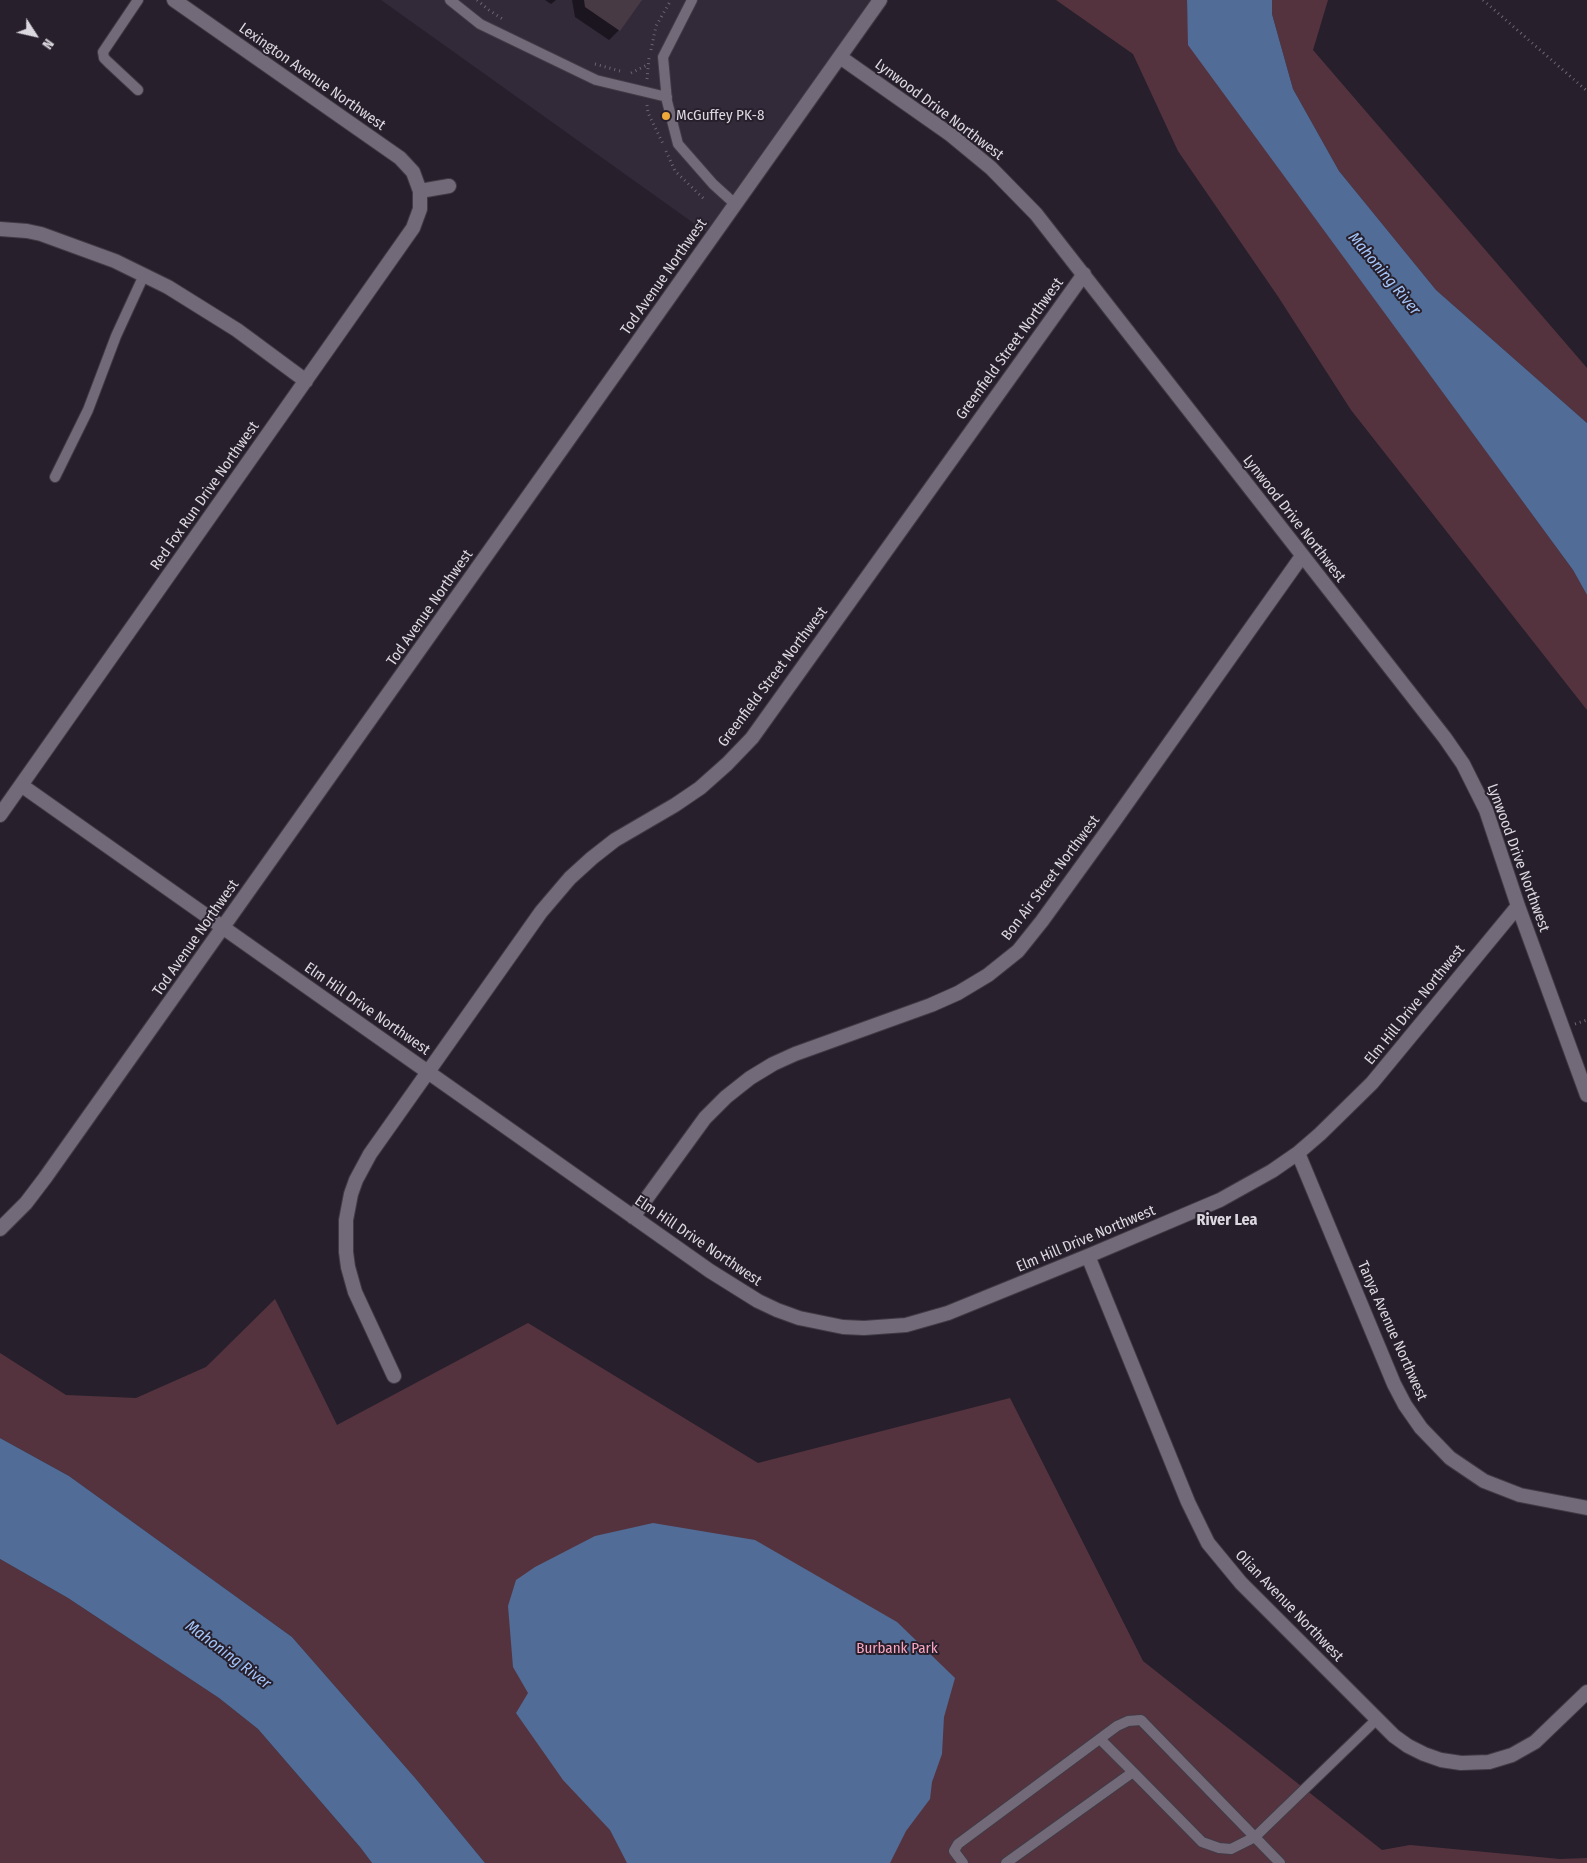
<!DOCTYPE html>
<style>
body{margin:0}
#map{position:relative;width:1587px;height:1863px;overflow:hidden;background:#27202c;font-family:"Fira Sans Condensed",sans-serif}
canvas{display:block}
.north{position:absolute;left:10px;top:10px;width:50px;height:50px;-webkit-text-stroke:4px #27202c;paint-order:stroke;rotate:125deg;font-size:14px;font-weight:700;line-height:20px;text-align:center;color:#dcd8e0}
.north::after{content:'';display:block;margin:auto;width:18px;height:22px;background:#dcd8e0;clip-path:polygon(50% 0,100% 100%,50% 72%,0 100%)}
</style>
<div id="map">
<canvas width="1587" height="1863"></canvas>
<div class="north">N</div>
</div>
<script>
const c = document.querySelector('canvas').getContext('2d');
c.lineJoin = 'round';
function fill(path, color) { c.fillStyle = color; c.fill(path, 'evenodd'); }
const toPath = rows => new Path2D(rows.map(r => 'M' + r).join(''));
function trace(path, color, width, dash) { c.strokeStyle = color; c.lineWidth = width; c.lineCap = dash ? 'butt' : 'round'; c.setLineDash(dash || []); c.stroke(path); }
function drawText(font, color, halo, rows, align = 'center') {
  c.font = font + ' "Fira Sans Condensed",sans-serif'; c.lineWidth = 4; c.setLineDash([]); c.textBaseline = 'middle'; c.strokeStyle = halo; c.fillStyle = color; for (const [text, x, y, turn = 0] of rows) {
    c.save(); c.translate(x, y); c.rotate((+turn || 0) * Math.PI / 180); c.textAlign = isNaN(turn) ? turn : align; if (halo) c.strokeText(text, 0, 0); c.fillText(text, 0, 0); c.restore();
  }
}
fill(toPath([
 [381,0,872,0,706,232]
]), '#322939');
fill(toPath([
 [1056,0,1187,0,1189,45,1573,570,1587,595,1587,710,1351,410,1279,298,1178,151,1133,54],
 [1272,0,1328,0,1313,50,1587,368,1587,423,1436,290,1339,171,1293,89,1272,14],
 [275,1299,337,1425,528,1323,758,1463,1010,1398,1143,1661,1382,1850,1410,1845,1560,1859,1587,1858,1587,1863,485,1863,416,1779,292,1637,69,1476,0,1438,0,1353,66,1395,136,1398,206,1367],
 [0,1559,68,1598,219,1698,258,1729,360,1847,372,1863,0,1863]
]), '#55333e');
fill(toPath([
 [1187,0,1272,0,1272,14,1293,89,1339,171,1436,290,1587,423,1587,595,1573,570,1188,45],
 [0,1438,69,1476,292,1637,416,1779,485,1863,372,1863,360,1847,258,1729,219,1698,68,1598,0,1559],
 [653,1523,755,1540,897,1622,955,1678,944,1717,942,1754,932,1782,930,1799,906,1831,890,1863,627,1863,610,1830,563,1780,516,1713,528,1693,513,1667,508,1606,516,1580,535,1567,595,1536]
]), '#516c96');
fill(toPath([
 [545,0,556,0,551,4],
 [572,0,640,0,619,30,609,40,575,17]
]), '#0007');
fill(toPath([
 [584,0,642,0,620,31,585,7]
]), '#473a44');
const service = toPath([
 [450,0,480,24,596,80,667,97],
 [692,0,663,57,667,101,678,144,713,184,735,204],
 [138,90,108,62,104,58,103,52,138,0],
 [55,477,88,410,116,336,144,275],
 [1100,1739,1133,1772],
 [963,1863,954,1851,958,1844,1117,1726,1128,1721,1141,1720,1280,1863],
 [1006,1863,1133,1772,1202,1842,1219,1848,1231,1849,1255,1837,1377,1719]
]);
const minor = toPath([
 [840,57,951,135,991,168,1036,214,1445,738,1463,764,1486,810,1518,906,1587,1095],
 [420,191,449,186],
 [0,229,27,231,41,234,115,261,168,287,237,330,306,381],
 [21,785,710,1271,758,1301,777,1310,799,1318,843,1327,864,1328,906,1325,948,1313,1088,1256,1220,1200,1272,1171,1298,1153,1320,1134,1372,1083,1518,906],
 [0,815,413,228,420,209,420,191,413,172,400,158,174,0],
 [1298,1153,1394,1384,1405,1405,1421,1428,1450,1458,1484,1481,1520,1495,1587,1508],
 [633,1217,705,1118,726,1097,750,1078,773,1064,795,1054,931,1005,958,993,988,975,1018,951,1042,921,1110,827,1302,556],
 [0,1229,26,1203,45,1178,880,0],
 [1088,1256,1188,1502,1208,1543,1241,1583,1394,1736,1408,1746,1424,1754,1441,1760,1461,1763,1489,1762,1512,1755,1535,1742,1587,1692],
 [394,1376,355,1292,348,1267,346,1252,346,1220,351,1194,356,1180,370,1154,541,912,570,878,592,858,615,840,675,805,700,788,727,764,752,738,1084,274]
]);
trace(service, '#413b45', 12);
trace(minor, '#413b45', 16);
trace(toPath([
 [477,0,489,10,504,20],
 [1483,0,1587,91],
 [651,50,656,26,671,0],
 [595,64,620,71],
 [631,73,647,65],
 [647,79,649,58],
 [647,105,648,113,664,146],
 [666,151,675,171,704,199],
 [1575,1024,1587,1020]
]), '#6c6670', 3, [1, 4]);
trace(service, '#726a79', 10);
trace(minor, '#726a79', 14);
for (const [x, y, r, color] of [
 [666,116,5,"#eda83b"]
]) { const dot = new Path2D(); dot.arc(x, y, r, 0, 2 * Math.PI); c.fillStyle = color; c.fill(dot); trace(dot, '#27202c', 2); }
drawText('15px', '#dcd8e0', '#27202c', [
 ["Lexington Avenue Northwest",312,77,35],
 ["Lynwood Drive Northwest",939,110,37],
 ["Tod Avenue Northwest",664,277,-55],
 ["Greenfield Street Northwest",1010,349,-54],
 ["Red Fox Run Drive Northwest",205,496,-55],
 ["Lynwood Drive Northwest",1294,519,52],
 ["Tod Avenue Northwest",430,608,-55],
 ["Greenfield Street Northwest",773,677,-53],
 ["Lynwood Drive Northwest",1518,858,70],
 ["Bon Air Street Northwest",1051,878,-53],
 ["Tod Avenue Northwest",196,938,-55],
 ["Elm Hill Drive Northwest",1415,1005,-51],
 ["Elm Hill Drive Northwest",367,1009,35],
 ["Elm Hill Drive Northwest",1086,1239,-23],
 ["Elm Hill Drive Northwest",698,1241,34],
 ["Tanya Avenue Northwest",1392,1331,66],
 ["Olian Avenue Northwest",1289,1606,46]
]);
drawText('15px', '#dcd8e0', '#27202c', [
 ["McGuffey PK-8",676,116]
], 'left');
drawText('15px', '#faa5bf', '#27202c', [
 ["Burbank Park",897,1649]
]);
drawText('italic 16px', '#a4c5fa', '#27202c', [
 ["Mahoning River",1384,274,50],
 ["Mahoning River",228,1655,37]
]);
drawText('bold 16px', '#dcd8e0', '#27202c', [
 ["River Lea",1227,1221]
]);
</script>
